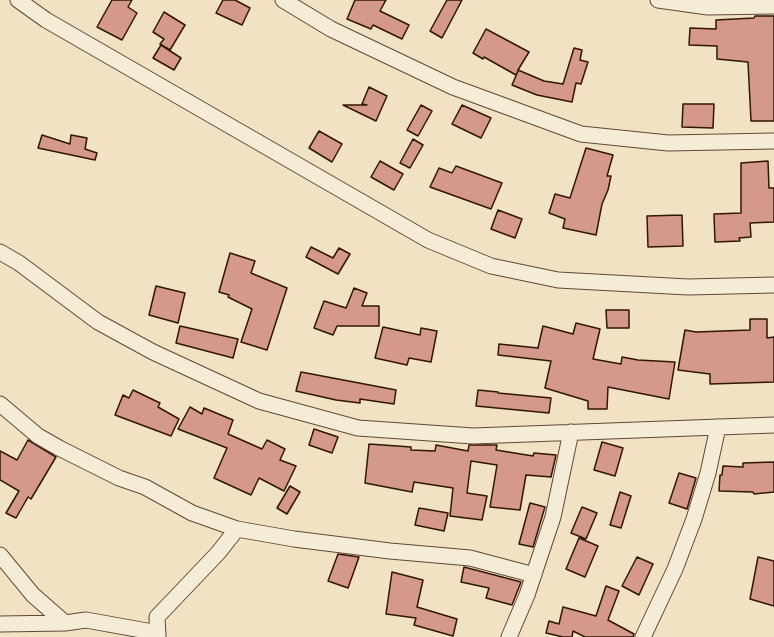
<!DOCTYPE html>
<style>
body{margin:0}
canvas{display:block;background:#f0e2c3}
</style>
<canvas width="774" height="637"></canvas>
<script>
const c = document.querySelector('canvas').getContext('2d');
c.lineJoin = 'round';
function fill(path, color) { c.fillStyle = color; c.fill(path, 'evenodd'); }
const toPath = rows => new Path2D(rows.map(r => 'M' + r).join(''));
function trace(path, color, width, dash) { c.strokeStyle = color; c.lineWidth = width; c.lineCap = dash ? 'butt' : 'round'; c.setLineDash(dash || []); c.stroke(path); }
const building = toPath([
 [112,0,132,0,128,7,137,13,122,40,97,27,112,0],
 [223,0,235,0,250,8,242,25,216,13,223,0],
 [355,0,386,0,380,11,409,25,402,39,373,25,371,29,347,19,355,0],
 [447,0,462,0,442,38,430,31,447,0],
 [164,12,185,25,170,50,160,44,164,39,153,32,164,12],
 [755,16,774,16,774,121,751,121,748,62,717,59,717,46,689,45,690,28,716,29,716,20,754,18,755,16],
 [486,29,529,52,518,70,544,81,563,84,574,48,582,50,580,60,588,62,581,84,576,83,572,102,537,95,512,85,518,71,516,75,484,57,483,59,473,53,486,29],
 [161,45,181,58,174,70,153,58,161,45],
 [369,87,387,96,376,121,343,105,367,105,362,104,369,87],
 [683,104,714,104,713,128,682,127,683,104],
 [421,105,432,111,418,136,407,130,421,105],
 [462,105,491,118,481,138,452,124,462,105],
 [319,131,342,144,332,162,309,148,319,131],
 [42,135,70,144,71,135,87,138,85,149,97,153,95,160,38,148,42,135],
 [413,139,423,145,410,168,400,163,413,139],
 [586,148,613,155,607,176,611,176,608,190,602,204,596,235,563,228,565,219,549,213,555,194,570,198,586,148],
 [380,161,403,174,394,190,371,177,380,161],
 [768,161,769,188,774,188,774,222,750,223,751,237,739,238,740,241,715,242,714,214,741,213,741,163,768,161],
 [456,166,502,183,491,209,430,187,439,168,452,173,456,166],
 [498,210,522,219,515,238,491,229,498,210],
 [682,215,683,246,648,247,647,216,682,215],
 [311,247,333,258,339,248,350,254,338,274,306,257,311,247],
 [230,253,255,261,251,273,287,288,267,350,241,342,252,309,228,297,229,295,219,292,230,253],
 [156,286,185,293,178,323,149,315,156,286],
 [354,288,367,293,362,306,379,306,379,326,337,326,333,335,314,328,324,301,346,308,354,288],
 [606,310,629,310,629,328,607,328,606,310],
 [750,319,767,319,767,338,774,337,774,382,710,384,710,374,678,370,685,330,696,332,750,330,750,319],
 [576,323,600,329,593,359,621,364,622,357,638,360,675,362,669,399,608,387,607,409,588,409,588,401,545,388,551,361,498,355,499,344,538,348,543,326,573,334,576,323],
 [180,326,238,339,233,358,176,343,180,326],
 [383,327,420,335,421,328,437,331,431,362,409,358,407,365,375,358,383,327],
 [301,372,396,390,394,404,360,399,360,403,336,400,296,391,301,372],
 [133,390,160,403,158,407,179,419,171,436,115,415,123,395,129,398,133,390],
 [478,390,498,392,498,393,551,398,549,413,476,406,478,390],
 [190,407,202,414,204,408,233,420,228,434,262,449,267,440,285,449,280,460,296,466,284,491,259,478,251,495,214,478,227,448,178,429,190,407],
 [314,429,338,437,332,453,309,445,314,429],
 [28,440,56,457,31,499,28,497,16,518,6,513,19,491,0,480,0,451,17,460,28,440],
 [602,442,623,448,615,476,594,470,602,442],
 [369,444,411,447,411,450,435,451,436,445,468,451,469,445,497,445,496,450,533,456,534,453,556,455,551,477,526,475,520,510,490,507,497,465,471,461,467,493,487,496,482,520,450,516,453,488,414,482,412,492,365,483,369,444],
 [774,462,774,492,754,494,753,492,719,491,720,475,722,475,723,466,743,467,743,463,774,462],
 [679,473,696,478,687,509,669,503,679,473],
 [290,486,300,492,287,514,277,508,290,486],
 [620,492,631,496,621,528,610,525,620,492],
 [530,503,545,507,533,547,519,544,530,503],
 [582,507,597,513,586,539,571,533,582,507],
 [419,508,448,513,444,531,415,525,419,508],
 [579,538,598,546,585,577,566,569,579,538],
 [338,554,359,557,348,588,328,581,338,554],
 [637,557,653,564,639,595,622,586,637,557],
 [758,557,774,561,774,606,750,599,758,557],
 [464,567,521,582,512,605,486,598,489,588,461,582,464,567],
 [392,572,423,580,417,607,457,619,453,636,414,625,416,618,386,614,392,572],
 [606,586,619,591,608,620,634,634,633,637,585,637,573,631,572,637,563,637,546,633,549,621,559,624,563,607,596,616,606,586]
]);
fill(building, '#d4998b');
trace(building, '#311506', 1.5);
const street = toPath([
 [18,0,46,20,428,240,491,266,558,280,688,287,774,285],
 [283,0,331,29,453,87,581,134,668,143,774,141],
 [658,0,708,7,774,6],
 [0,252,19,263,98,322,153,352,259,401,358,428,473,436,774,425],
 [0,404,38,436,59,448,119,478,145,487,192,513,237,529,294,539,390,551,470,558,534,575],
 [0,555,33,595,65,623],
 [0,624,65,623,86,620,158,633],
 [158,637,157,617,218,553,237,529],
 [509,637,527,595,553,517,571,432],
 [643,637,675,569,694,519,708,473,718,427]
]);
trace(street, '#614835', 17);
trace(street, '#f5ecd8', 15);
</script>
